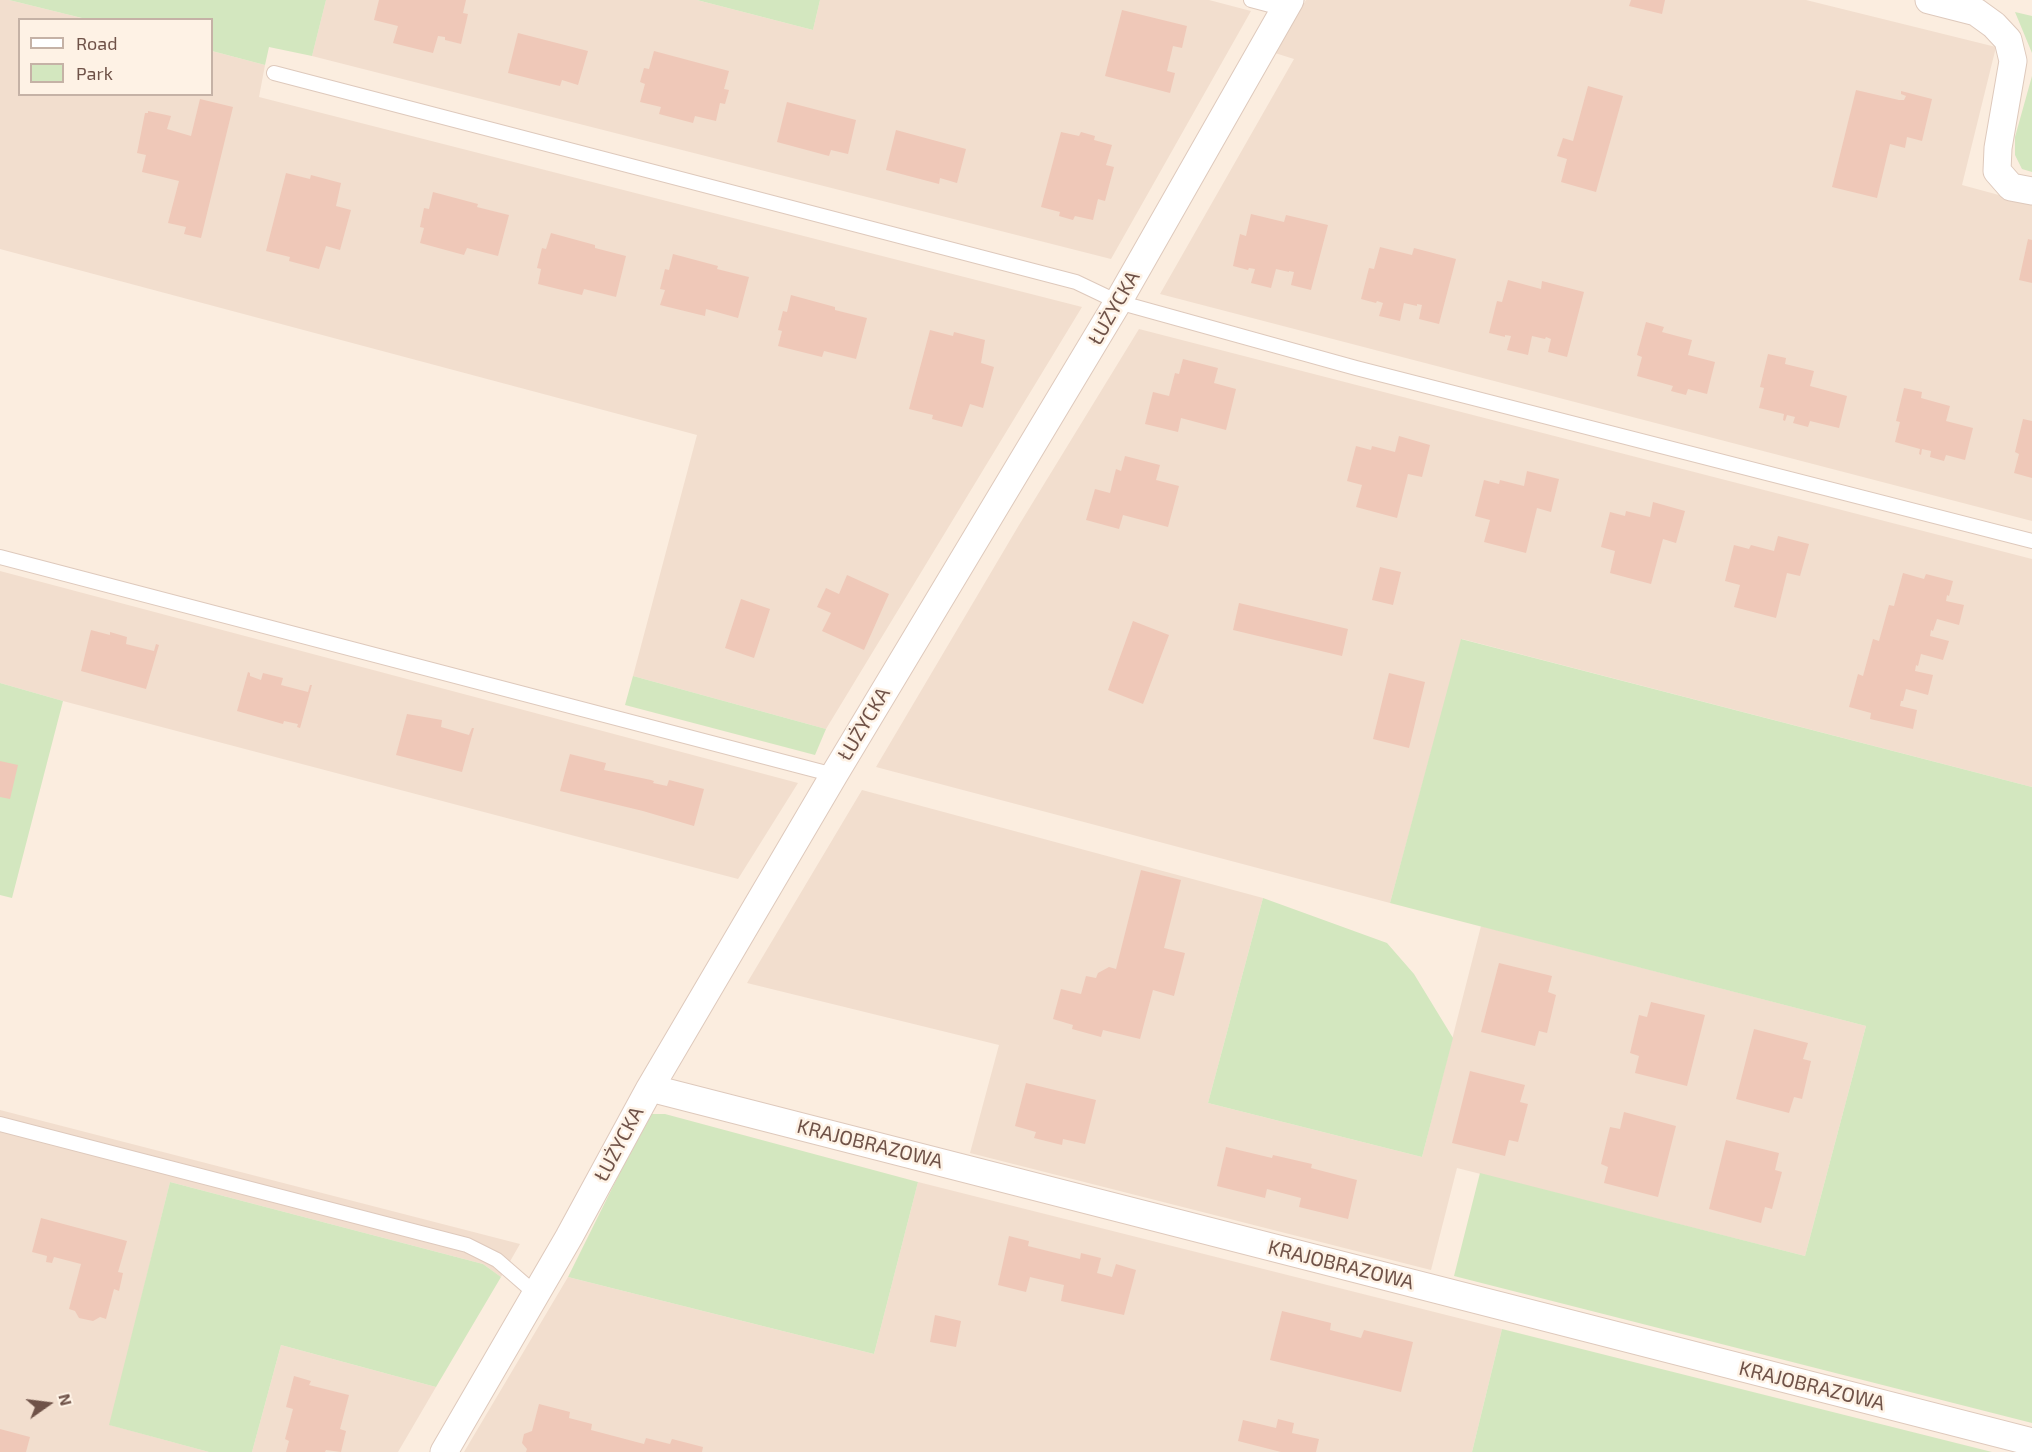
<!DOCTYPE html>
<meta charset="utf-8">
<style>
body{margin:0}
#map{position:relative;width:2032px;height:1452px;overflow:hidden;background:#fbeddf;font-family:"Exo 2",sans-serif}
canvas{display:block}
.legend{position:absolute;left:18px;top:18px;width:195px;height:78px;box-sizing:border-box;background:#fef2e5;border:2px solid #c5b2a6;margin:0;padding:8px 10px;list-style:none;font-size:18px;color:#6f5248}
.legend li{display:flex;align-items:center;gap:12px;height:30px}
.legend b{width:30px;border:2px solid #c5b2a6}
.north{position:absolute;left:18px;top:1374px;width:60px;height:60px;-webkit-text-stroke:4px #fef2e5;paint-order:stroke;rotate:76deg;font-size:16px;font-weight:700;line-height:24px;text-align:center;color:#6f5248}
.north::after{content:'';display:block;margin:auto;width:21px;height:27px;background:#6f5248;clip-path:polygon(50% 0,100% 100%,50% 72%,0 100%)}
</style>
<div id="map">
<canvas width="2032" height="1452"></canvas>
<ul class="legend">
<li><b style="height:8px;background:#fff"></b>Road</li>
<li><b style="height:16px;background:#d3e7bf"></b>Park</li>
</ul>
<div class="north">N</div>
</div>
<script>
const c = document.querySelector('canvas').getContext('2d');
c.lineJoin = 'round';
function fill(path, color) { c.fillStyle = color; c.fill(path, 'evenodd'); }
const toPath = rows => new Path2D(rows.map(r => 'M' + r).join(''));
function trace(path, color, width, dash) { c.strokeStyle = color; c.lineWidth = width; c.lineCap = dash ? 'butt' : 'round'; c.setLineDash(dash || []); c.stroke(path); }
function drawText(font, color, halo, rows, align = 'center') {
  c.font = font + ' "Exo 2",sans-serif'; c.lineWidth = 5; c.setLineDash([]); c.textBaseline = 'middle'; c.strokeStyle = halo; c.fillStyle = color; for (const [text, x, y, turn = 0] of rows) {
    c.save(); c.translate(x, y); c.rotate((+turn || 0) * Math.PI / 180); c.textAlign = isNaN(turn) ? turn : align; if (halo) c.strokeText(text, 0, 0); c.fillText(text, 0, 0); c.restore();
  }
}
fill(toPath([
 [0,0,9,0,86,19,20,20,20,94,212,94,212,51,265,65,259,97,1082,307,826,729,633,676,697,435,0,249],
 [326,0,697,0,813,30,820,0,1209,0,1251,11,1111,259,312,56],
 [1306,0,1806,0,1996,47,1962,185,2032,204,2032,521,1160,294,1294,59,1275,53],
 [1139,329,2032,559,2032,787,1462,639,1390,903,876,767,1019,525],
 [0,571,505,705,798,783,738,879,63,701,0,683],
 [862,790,1263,898,1208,1103,1422,1157,1481,926,1866,1026,1805,1256,1457,1168,1431,1270,970,1153,999,1045,747,983],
 [0,1110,520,1244,501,1277,483,1264,170,1182,110,1425,209,1452,0,1452],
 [918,1182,1502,1329,1472,1452,464,1452,568,1277,874,1354],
 [281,1345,436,1387,398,1452,252,1452]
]), '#f2dece');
fill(toPath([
 [9,0,326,0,312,56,269,47,265,65,212,51,212,20,86,19],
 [697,0,820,0,813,30],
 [2015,12,2032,16,2032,53],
 [2032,76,2032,172,2022,169,2015,155,2015,137],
 [1461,639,2032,787,2032,1423,1454,1276,1480,1173,1805,1256,1866,1026,1390,903],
 [633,676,826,729,815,755,625,705],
 [0,683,63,701,12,898,0,895],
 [1263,898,1387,943,1414,974,1453,1038,1422,1157,1208,1103],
 [649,1114,665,1114,918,1182,874,1354,568,1277],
 [170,1182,483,1264,501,1277,436,1387,281,1345,252,1452,209,1452,109,1425],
 [1502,1329,1992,1452,1472,1452]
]), '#d3e7bf');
fill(toPath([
 [379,0,466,0,463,13,468,14,461,44,445,40,445,37,438,36,433,53,393,43,398,26,374,20],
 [1631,0,1665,0,1662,14,1629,6],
 [1122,10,1187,26,1182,48,1173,46,1167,71,1175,73,1170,93,1105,76],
 [518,33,588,51,578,85,562,80,560,86,508,73],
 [654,51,729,71,724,89,729,90,725,104,720,103,716,121,695,116,693,123,659,114,661,107,640,102,645,84,640,82,644,68,649,69],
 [1588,86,1623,96,1596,192,1561,182,1567,159,1557,156,1563,138,1573,141],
 [1856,90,1899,100,1904,100,1906,96,1901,94,1901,91,1932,99,1922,141,1907,137,1905,148,1890,144,1877,198,1832,187],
 [200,99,233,107,201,238,184,234,186,227,168,223,179,181,142,172,146,155,137,153,145,113,148,113,148,111,171,116,167,129,191,136],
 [787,102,856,120,848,154,831,150,829,156,777,142],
 [896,130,966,149,957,183,940,178,939,184,886,170],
 [1061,132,1079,136,1081,132,1095,136,1094,140,1112,145,1106,165,1114,167,1105,201,1098,199,1093,220,1075,216,1073,220,1059,216,1060,212,1041,207],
 [286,173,310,179,311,175,341,183,336,206,351,210,340,250,326,246,319,269,289,261,290,257,266,251],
 [433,192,478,204,477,207,509,215,498,256,467,248,464,255,420,243,424,228,420,227,424,208,429,209],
 [1251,214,1284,222,1286,215,1328,225,1311,290,1291,285,1294,272,1289,271,1289,272,1276,269,1271,288,1251,283,1255,269,1249,268,1248,270,1233,266,1240,234,1246,236],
 [551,233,595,245,595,248,626,256,616,297,584,289,582,295,538,284,541,269,537,268,542,248,546,249],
 [2028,239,2032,240,2032,283,2019,280],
 [1380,247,1412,255,1414,248,1456,259,1439,324,1419,319,1422,305,1417,304,1417,306,1404,303,1400,321,1379,316,1383,303,1377,301,1376,303,1361,299,1369,268,1374,269],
 [673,254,718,266,717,269,749,277,738,318,706,309,705,316,660,305,665,290,660,289,665,269,669,270],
 [1508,280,1541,289,1542,281,1584,292,1567,357,1548,352,1551,339,1546,337,1545,339,1532,336,1528,355,1507,350,1511,336,1505,335,1505,337,1489,333,1497,301,1502,302],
 [791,295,835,307,835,310,867,318,856,359,824,351,822,357,778,346,782,331,778,330,783,311,787,312],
 [1646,322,1664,327,1662,332,1692,340,1688,355,1715,362,1707,394,1688,389,1686,395,1671,391,1673,386,1637,376,1642,357,1637,355],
 [930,330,953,336,954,332,985,340,981,363,994,367,983,408,970,404,962,427,932,419,933,415,909,409],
 [1768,354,1786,358,1785,364,1814,371,1810,386,1847,396,1839,428,1810,421,1808,427,1793,423,1795,417,1787,415,1785,421,1783,420,1784,414,1759,408,1764,388,1760,387],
 [1183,359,1218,368,1214,383,1236,389,1226,430,1181,418,1178,432,1145,424,1153,392,1169,396,1175,373,1179,374],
 [1904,388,1922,392,1921,398,1950,406,1946,421,1973,428,1965,460,1946,455,1944,461,1930,457,1931,451,1922,449,1921,455,1919,454,1920,449,1895,442,1900,422,1896,421],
 [2023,419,2032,421,2032,478,2014,473,2019,454,2015,452],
 [1399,436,1430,445,1422,477,1408,474,1397,518,1356,507,1362,485,1347,481,1356,446,1371,450,1372,446,1395,452],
 [1125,456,1160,465,1156,480,1179,486,1168,527,1123,515,1119,529,1086,520,1095,489,1110,493,1116,469,1121,471],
 [1527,471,1559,479,1551,512,1537,508,1526,553,1484,542,1490,520,1475,516,1484,480,1499,484,1500,480,1524,486],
 [1653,502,1685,511,1676,543,1663,539,1651,584,1610,573,1615,551,1601,547,1610,512,1625,516,1626,511,1650,517],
 [1778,536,1809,544,1800,576,1787,573,1776,618,1734,607,1740,585,1725,581,1734,545,1749,549,1751,545,1774,551],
 [1380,567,1401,572,1393,605,1372,600],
 [1903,573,1924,579,1926,574,1953,581,1949,596,1947,595,1946,601,1964,605,1959,625,1937,619,1933,631,1931,630,1930,636,1949,641,1943,660,1921,654,1918,666,1916,665,1915,671,1933,675,1928,695,1906,689,1903,701,1901,701,1900,706,1917,710,1913,729,1870,719,1871,713,1849,707,1858,674,1863,676,1873,639,1879,641,1889,605,1894,606],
 [847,575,889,594,864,650,822,631,831,613,817,607,826,588,839,594],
 [741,599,770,609,754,658,725,648],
 [1239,603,1348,629,1342,656,1233,630],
 [1133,621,1169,635,1143,704,1108,690],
 [91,630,110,635,110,632,127,637,126,644,154,651,156,644,159,645,146,689,81,671],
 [248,672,250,673,250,676,261,680,263,673,283,678,281,685,308,692,310,685,312,685,300,728,297,727,298,724,284,721,283,724,237,711],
 [1389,673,1425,682,1409,748,1373,739],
 [407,714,442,720,441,727,469,735,472,728,474,728,462,772,396,755],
 [570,754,606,763,604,770,651,780,654,781,653,783,667,786,669,780,704,789,694,826,643,811,560,791],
 [0,761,18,765,10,799,0,797],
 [1141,870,1181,880,1164,948,1185,953,1174,996,1153,990,1140,1039,1103,1030,1101,1037,1072,1029,1073,1025,1053,1019,1061,989,1081,994,1086,976,1096,978,1098,973,1109,967,1116,969],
 [1499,963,1552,976,1548,992,1556,995,1547,1033,1539,1031,1535,1046,1481,1032],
 [1651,1002,1705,1015,1687,1086,1635,1073,1639,1056,1630,1053,1639,1015,1647,1017],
 [1754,1029,1808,1043,1803,1059,1811,1061,1802,1099,1794,1097,1789,1113,1736,1099],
 [1470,1071,1525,1085,1520,1102,1528,1104,1518,1142,1509,1140,1505,1156,1452,1143],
 [1026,1083,1096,1100,1085,1144,1063,1139,1062,1145,1034,1138,1036,1132,1015,1126],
 [1624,1112,1676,1126,1658,1197,1604,1183,1608,1167,1601,1164,1610,1127,1620,1129],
 [1726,1140,1779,1153,1775,1170,1782,1172,1772,1209,1765,1207,1761,1223,1709,1209],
 [1226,1147,1272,1158,1273,1155,1312,1164,1311,1168,1357,1180,1348,1219,1299,1207,1301,1198,1267,1189,1265,1198,1217,1186],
 [41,1218,127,1241,118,1272,123,1273,119,1291,114,1289,106,1319,100,1317,93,1321,79,1318,75,1311,69,1309,81,1264,54,1257,52,1263,46,1262,47,1256,32,1252],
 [1009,1236,1029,1241,1028,1246,1080,1259,1081,1253,1101,1258,1097,1273,1112,1277,1116,1264,1136,1270,1124,1315,1061,1301,1064,1285,1030,1277,1026,1292,998,1285],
 [1282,1311,1331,1323,1330,1330,1361,1338,1364,1330,1413,1342,1401,1392,1270,1360],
 [935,1315,961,1321,956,1347,930,1342],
 [294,1376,311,1381,309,1385,349,1395,340,1429,346,1431,341,1452,326,1450,325,1452,286,1452,289,1441,285,1439,293,1409,286,1407],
 [539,1404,570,1412,569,1418,592,1424,591,1430,644,1444,646,1438,670,1444,672,1439,703,1447,702,1452,526,1452,527,1449,522,1443,524,1434,532,1431],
 [1278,1419,1294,1423,1292,1433,1319,1439,1316,1452,1281,1452,1238,1441,1243,1420,1276,1428],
 [0,1429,30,1437,26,1452,0,1452]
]), '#efc8b8');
const lane = toPath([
 [1251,0,1285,9],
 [274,73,1076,282,1118,302,1356,368,2032,541],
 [0,557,834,775],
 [0,1124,467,1245,497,1260,536,1294]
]);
const street = toPath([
 [1929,0,1976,12,1994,25,2008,40,2013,61,1998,148,1997,171,2011,187,2032,191],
 [650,1088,2032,1442],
 [444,1452,569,1237,650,1088,834,775,1118,302,1290,0]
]);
trace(lane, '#dec9bc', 16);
trace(street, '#dec9bc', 29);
trace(lane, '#fff', 14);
trace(street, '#fff', 27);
drawText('20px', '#6f5248', '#fef2e5', [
 ["ŁUŻYCKA",1114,308,-60],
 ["ŁUŻYCKA",864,724,-59],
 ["ŁUŻYCKA",619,1144,-62],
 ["KRAJOBRAZOWA",870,1144,14],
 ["KRAJOBRAZOWA",1341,1265,14],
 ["KRAJOBRAZOWA",1812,1386,14]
]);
</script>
